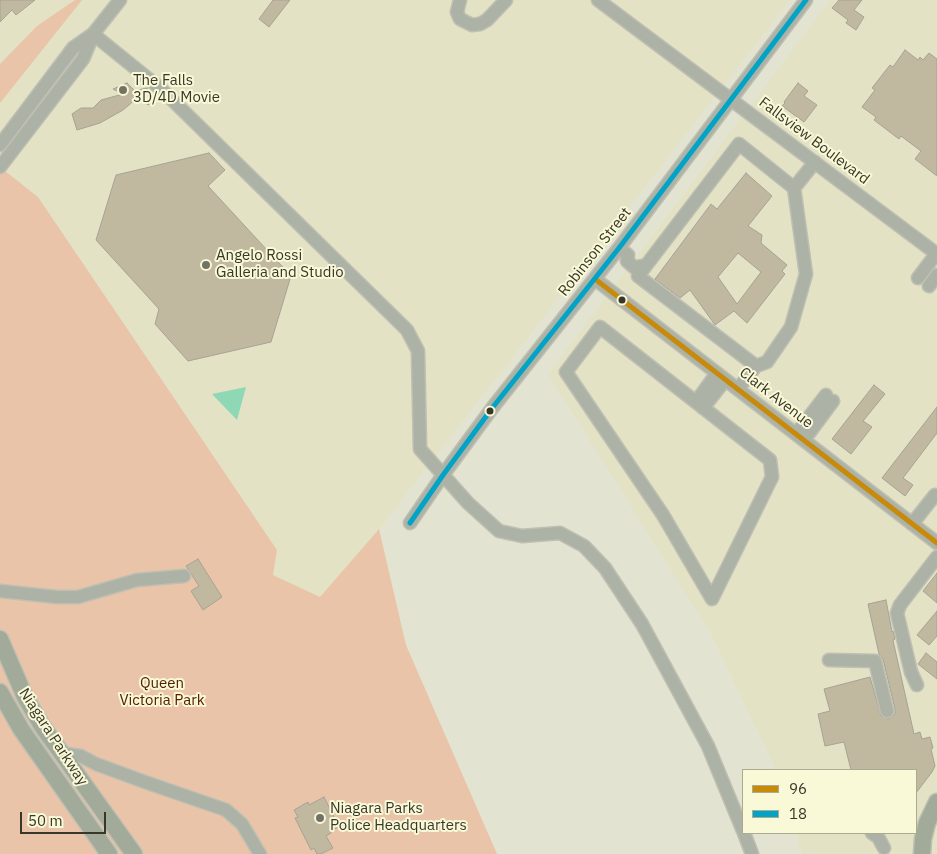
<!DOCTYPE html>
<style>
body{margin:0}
#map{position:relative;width:937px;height:854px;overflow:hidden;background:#e3e3d2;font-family:"IBM Plex Sans",sans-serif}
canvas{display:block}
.legend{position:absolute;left:742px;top:769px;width:175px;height:65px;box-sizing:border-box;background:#f9f8d7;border:1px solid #abab92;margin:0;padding:6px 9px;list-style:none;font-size:15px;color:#37372a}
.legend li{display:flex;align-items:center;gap:10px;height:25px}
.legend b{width:25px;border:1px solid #abab92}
.scale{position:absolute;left:20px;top:812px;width:86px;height:22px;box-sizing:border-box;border:2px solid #37372a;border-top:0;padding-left:6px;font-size:15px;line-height:18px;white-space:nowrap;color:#37372a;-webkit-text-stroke:4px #f9f8d7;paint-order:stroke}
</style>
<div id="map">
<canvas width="937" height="854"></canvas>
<ul class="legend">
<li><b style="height:6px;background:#c78a0a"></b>96</li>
<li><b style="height:6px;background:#03a3c6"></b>18</li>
</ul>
<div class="scale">50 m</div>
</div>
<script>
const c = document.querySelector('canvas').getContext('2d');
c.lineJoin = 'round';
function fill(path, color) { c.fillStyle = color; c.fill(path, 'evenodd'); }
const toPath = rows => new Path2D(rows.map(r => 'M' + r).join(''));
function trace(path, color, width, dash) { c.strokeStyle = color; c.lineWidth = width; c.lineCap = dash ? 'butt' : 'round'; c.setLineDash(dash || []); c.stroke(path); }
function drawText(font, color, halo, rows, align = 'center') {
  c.font = font + ' "IBM Plex Sans",sans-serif'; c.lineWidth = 4; c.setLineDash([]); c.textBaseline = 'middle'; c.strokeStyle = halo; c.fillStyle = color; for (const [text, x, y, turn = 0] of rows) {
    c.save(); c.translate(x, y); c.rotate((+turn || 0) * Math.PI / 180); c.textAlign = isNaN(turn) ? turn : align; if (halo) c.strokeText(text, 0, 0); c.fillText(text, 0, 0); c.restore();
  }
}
fill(toPath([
 [0,0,790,0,379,529,320,597,273,575,277,550,38,197,0,167],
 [830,0,937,0,937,854,802,854,796,833,916,833,916,770,776,770,711,634,548,374]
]), '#e3e2c5');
fill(toPath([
 [75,0,82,0,0,103,0,64,37,26],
 [0,167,38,197,277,550,273,575,320,597,379,529,406,645,497,854,0,854]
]), '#eac4a9');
fill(toPath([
 [246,387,237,420,212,394]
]), '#8fd8b5');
const building = toPath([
 [0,0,35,0,16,15,12,10,0,22,0,0],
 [273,0,290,0,269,27,259,19,273,0],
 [839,0,862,0,854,10,864,17,856,30,846,23,848,20,832,8,839,0],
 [905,50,918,60,920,57,923,60,929,53,937,59,937,176,915,159,921,151,901,136,899,139,874,120,876,117,862,107,875,90,872,88,890,65,893,67,905,50],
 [127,83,135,91,146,88,148,89,140,95,149,104,149,105,136,99,123,110,100,123,77,130,72,114,81,108,93,108,101,100,123,94,113,89,127,83],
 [798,83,808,91,804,96,817,105,804,122,782,106,785,103,784,102,798,83],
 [209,153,225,170,208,186,291,276,271,342,188,361,155,324,159,309,96,240,116,175,209,153],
 [746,173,772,196,748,226,762,235,761,243,787,265,782,271,785,274,747,323,734,311,715,325,690,290,680,298,655,279,711,204,717,209,746,173],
 [738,253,761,272,737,304,718,277,738,253],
 [874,385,885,394,863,421,872,427,851,454,832,439,874,385],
 [937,407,937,433,903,478,913,485,905,496,882,478,937,407],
 [198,559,222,597,203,610,191,591,199,586,186,566,198,559],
 [937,573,937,603,923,591,937,573],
 [886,600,892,632,893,631,895,639,893,640,894,645,914,734,920,732,922,739,930,737,933,748,931,749,935,766,932,772,916,793,916,770,851,770,844,742,825,746,818,714,830,711,824,689,870,677,881,716,888,719,895,714,895,709,883,659,879,654,868,604,886,600],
 [937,611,937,636,929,645,917,635,937,611],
 [926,653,937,662,937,679,918,664,926,653],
 [324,797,339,827,330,831,331,833,326,836,333,848,321,854,317,854,314,848,311,850,295,818,298,817,294,810,308,802,309,805,324,797]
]);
fill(building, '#c1b8a0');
trace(building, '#a6a397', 1);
const minor = toPath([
 [460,0,457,12,460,19,472,25,480,24,487,20,506,0],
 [598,0,937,254],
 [93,34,161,89,407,330,418,351,420,449,468,503,499,531,522,536,560,533,584,546,605,568,642,624,708,746,743,831],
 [739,144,794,188,806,274,791,327,767,362,756,366,638,276,739,144],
 [0,145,73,48,93,34,120,0],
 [0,167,83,59,93,35],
 [794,188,815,162],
 [619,248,628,255,627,261,635,268,641,266,643,268],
 [918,278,936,254],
 [595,279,937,543],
 [929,286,937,275],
 [600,327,770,460,772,477,712,599,663,515,566,372,600,327],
 [738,389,756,366],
 [696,402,717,373],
 [703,408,725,380],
 [796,434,826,395],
 [804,440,833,401],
 [410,523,443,475,493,407,619,248,806,0],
 [912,524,935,495],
 [0,591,57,597,78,597,137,580,184,576],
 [829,660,875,661,887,711],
 [917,685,911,672,897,613,900,605,937,557],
 [61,753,81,756,96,764,145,782,226,810,242,824,260,854],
 [744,833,752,854],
 [872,833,878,837,884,848]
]);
const major = toPath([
 [0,639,25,697,42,726,134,854],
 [0,692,21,729,109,854],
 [922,854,923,839,927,823,937,802]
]);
trace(minor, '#bfbfb2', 15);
trace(major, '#bfbfb2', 19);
trace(minor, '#acb2a6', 12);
trace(major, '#a2aa9a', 16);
trace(toPath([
 [595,279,937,543]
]), '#c78a0a', 5);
trace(toPath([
 [410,523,443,475,493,407,619,248,806,0]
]), '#03a3c6', 5);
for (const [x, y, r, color] of [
 [123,90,5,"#737365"],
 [206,265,5,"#737365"],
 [622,300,4.5,"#37372a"],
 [490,411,4.5,"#37372a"],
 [320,818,5,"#737365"]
]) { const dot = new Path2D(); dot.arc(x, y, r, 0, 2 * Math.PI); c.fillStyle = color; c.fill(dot); trace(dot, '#f9f8d7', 2); }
drawText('15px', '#37372a', '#f9f8d7', [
 ["The Falls",133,81],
 ["3D/4D Movie",133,98],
 ["Angelo Rossi",216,256],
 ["Galleria and Studio",216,273],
 ["Niagara Parks",330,809],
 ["Police Headquarters",330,826]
], 'left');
drawText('15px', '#37372a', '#f9f8d7', [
 ["Fallsview Boulevard",814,141,37],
 ["Robinson Street",595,252,-52],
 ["Clark Avenue",776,398,38],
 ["Niagara Parkway",53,737,57]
]);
drawText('15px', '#542000', '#f9f8d7', [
 ["Queen",162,684],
 ["Victoria Park",162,701]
]);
</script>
